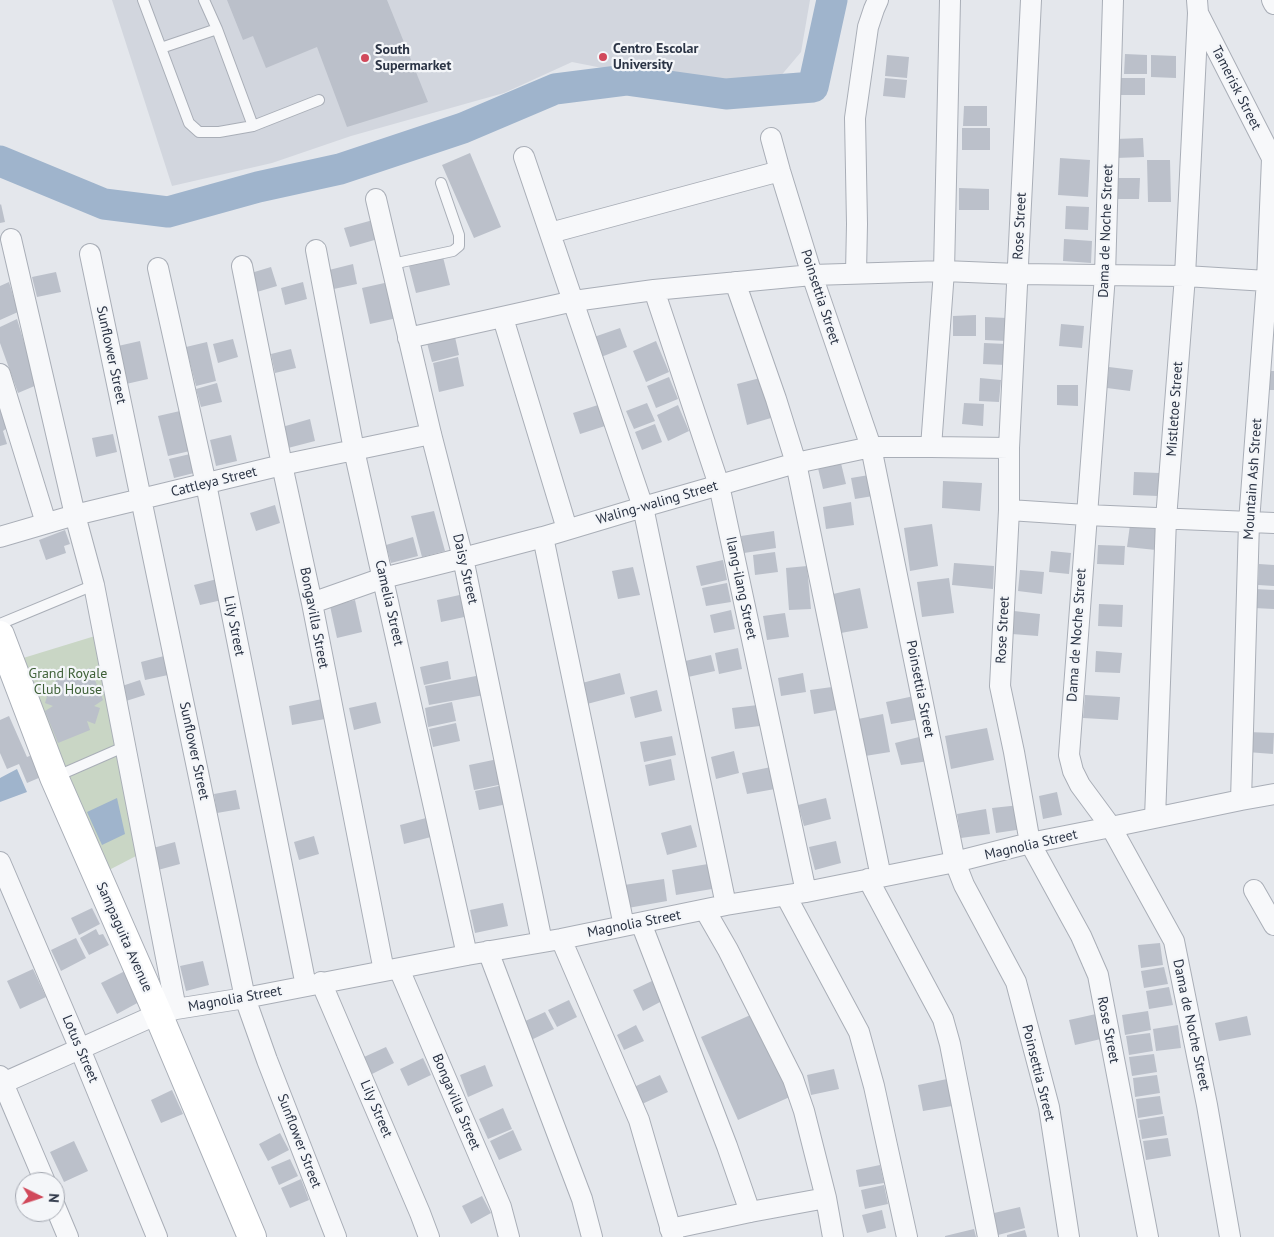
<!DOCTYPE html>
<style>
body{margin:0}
#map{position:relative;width:1274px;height:1237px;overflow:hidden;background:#e4e7ec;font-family:"PT Sans",sans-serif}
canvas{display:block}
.north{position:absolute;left:15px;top:1172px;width:50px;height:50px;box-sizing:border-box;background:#f4f6f9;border:1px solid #a4a8b1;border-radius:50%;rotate:94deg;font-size:14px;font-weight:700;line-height:20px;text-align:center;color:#2b3445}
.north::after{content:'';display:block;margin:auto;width:18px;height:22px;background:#d1495b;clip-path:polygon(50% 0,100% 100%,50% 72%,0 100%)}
</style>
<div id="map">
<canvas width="1274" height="1237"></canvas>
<div class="north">N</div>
</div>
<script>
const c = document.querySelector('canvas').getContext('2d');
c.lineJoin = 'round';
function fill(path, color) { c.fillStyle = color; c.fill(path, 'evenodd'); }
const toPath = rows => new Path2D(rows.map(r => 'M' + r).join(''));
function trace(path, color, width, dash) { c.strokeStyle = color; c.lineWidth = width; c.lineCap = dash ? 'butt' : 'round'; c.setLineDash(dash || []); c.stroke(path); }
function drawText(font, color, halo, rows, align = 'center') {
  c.font = font + ' "PT Sans",sans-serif'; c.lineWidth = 4.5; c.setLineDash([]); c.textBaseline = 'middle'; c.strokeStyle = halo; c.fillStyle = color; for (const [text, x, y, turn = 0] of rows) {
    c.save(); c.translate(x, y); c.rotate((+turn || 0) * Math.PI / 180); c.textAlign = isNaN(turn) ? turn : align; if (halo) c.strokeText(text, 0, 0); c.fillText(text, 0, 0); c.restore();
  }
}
fill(toPath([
 [112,0,810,0,801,52,779,78,743,91,709,89,572,62,504,93,351,136,272,163,172,186]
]), '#d2d6de');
fill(toPath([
 [95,636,138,855,109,870,20,659]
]), '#c9d6c5');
fill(toPath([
 [17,769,27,792,0,802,0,778],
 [117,798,125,834,102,845,87,812]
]), '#9fb4cc');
trace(toPath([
 [0,161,104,204,168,212,258,187,340,169,463,128,555,89,626,80,726,94,813,87,832,0]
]), '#9fb4cc', 31);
fill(toPath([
 [227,0,387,0,428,102,347,127,317,47,266,68,253,36,243,40],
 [1125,54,1147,55,1147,74,1124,74],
 [887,55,909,57,907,78,885,76],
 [1151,55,1176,56,1176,78,1151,77],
 [885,78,907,80,905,98,883,96],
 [1121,78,1145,78,1145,95,1121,95],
 [964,106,987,106,987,126,963,126],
 [962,128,990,128,990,150,962,150],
 [1143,138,1144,157,1116,158,1115,139],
 [470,153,501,227,474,238,442,165],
 [1060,158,1090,160,1088,197,1058,195],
 [1147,160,1170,160,1171,202,1148,202],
 [1117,178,1140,178,1139,199,1117,199],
 [959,188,989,189,989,210,959,210],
 [1,204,5,222,0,223,0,205],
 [1066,206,1089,207,1088,230,1065,229],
 [373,220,378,239,350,247,344,228],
 [1064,239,1092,241,1091,263,1063,261],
 [443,257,450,285,416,293,409,266],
 [353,264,357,284,329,290,325,271],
 [271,267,277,286,257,292,251,273],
 [56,272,61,292,37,297,32,277],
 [9,282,18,312,0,320,0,286],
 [303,282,307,299,285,305,281,288],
 [389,282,397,318,370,324,362,288],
 [976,315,976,336,953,336,953,316],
 [985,317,1007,318,1007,341,985,340],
 [17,319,37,385,18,393,0,343,0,327],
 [1061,324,1084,326,1082,348,1059,346],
 [620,328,627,347,601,357,594,337],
 [455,337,459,355,432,362,427,343],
 [233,339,238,357,218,363,213,344],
 [140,341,148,379,126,384,118,346],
 [656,341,669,372,646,382,633,351],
 [207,342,216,381,196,386,186,347],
 [984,343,1007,344,1006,365,983,364],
 [291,349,296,368,275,373,271,354],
 [458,357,464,386,439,392,433,363],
 [1109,367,1133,370,1130,391,1107,388],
 [1268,371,1274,371,1274,390,1268,390],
 [669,377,678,399,656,408,647,386],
 [760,378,771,418,747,425,737,384],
 [980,378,1001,380,999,402,979,401],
 [217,383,222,402,201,407,196,389],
 [1057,385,1078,385,1078,406,1057,405],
 [647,403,655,421,634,429,626,411],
 [964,403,984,404,983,426,962,424],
 [598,405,605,426,580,434,573,413],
 [678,405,689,431,668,441,657,415],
 [180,411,190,451,168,456,158,416],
 [0,412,2,412,7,428,3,431,7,444,0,446],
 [310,419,315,441,288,448,282,427],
 [655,424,662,442,642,450,635,432],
 [113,434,117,452,96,457,92,438],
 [231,435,237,461,216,466,210,440],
 [190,454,194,473,174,478,169,459],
 [840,459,846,484,823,489,817,464],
 [1134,472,1159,473,1158,496,1133,495],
 [869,475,873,496,855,499,851,478],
 [943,481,982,483,980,511,942,508],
 [851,502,854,525,826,529,823,507],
 [275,505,280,523,256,531,250,513],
 [434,511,445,551,422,557,411,516],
 [932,524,938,566,910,571,904,528],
 [1130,525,1158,529,1156,550,1127,547],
 [65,530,70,544,64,546,66,553,46,560,39,540],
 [774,531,776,548,744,553,741,536],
 [413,537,418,556,391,563,386,545],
 [1098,545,1125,546,1124,565,1097,564],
 [1051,551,1071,553,1069,574,1049,572],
 [775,552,778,572,755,575,753,555],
 [723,560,727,580,701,586,696,566],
 [954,563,994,566,993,589,952,585],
 [1259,564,1274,565,1274,586,1258,585],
 [807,566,811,609,789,610,786,568],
 [633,567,640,595,618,599,612,571],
 [1020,570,1044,572,1042,594,1018,591],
 [949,578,954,613,922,617,917,582],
 [217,579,222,600,200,605,194,585],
 [727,583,731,602,706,606,702,588],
 [860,588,868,628,841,633,833,594],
 [1255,589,1274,590,1274,609,1254,608],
 [464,594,469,616,441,622,437,600],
 [355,600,362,632,337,638,330,606],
 [1099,604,1123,605,1122,627,1098,626],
 [731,610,735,629,714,633,710,615],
 [1014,611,1040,614,1038,636,1012,634],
 [785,613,789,637,767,640,763,616],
 [738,648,742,669,719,674,715,653],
 [1096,651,1122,653,1120,673,1095,672],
 [711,655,715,671,688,677,685,661],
 [164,656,168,675,145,680,141,662],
 [448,661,451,679,424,685,420,667],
 [90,668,103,700,94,706,100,708,95,724,87,721,90,730,58,743,45,711,53,706,45,703,50,687,58,689,55,681],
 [620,673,625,694,587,704,582,683],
 [803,673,806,692,781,696,778,678],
 [481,675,484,695,429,705,425,686],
 [140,680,145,695,126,701,122,686],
 [832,687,836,710,814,714,810,690],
 [657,690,662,711,635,718,630,697],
 [1085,695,1120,697,1118,720,1083,718],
 [914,696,920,719,891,724,886,702],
 [322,699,325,719,292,725,289,706],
 [376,702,381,723,354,730,349,708],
 [452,702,456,721,428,727,425,708],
 [758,705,760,726,735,729,732,708],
 [883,714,890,752,865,756,858,719],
 [9,716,27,757,32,755,41,777,27,783,19,764,7,769,0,753,0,720],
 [456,723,460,741,433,747,429,729],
 [987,728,994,760,951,769,945,736],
 [1248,732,1274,733,1273,754,1247,752],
 [672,736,676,755,644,762,640,742],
 [923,736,929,761,901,765,895,743],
 [734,751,739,773,716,779,711,757],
 [498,759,503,784,474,790,469,765],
 [671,759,675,780,649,786,645,765],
 [771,767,775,789,747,794,742,773],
 [503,785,507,804,479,810,475,791],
 [236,790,240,809,217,813,214,794],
 [1057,792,1062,815,1043,819,1039,796],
 [826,798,831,819,804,826,798,805],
 [1020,805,1023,829,996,833,992,808],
 [986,809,990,834,961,838,957,814],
 [426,818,431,837,404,844,400,825],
 [691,825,697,847,667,855,661,833],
 [314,836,319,854,299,860,294,842],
 [836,841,841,863,815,870,809,847],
 [175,842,180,864,158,870,153,848],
 [708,864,712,889,676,895,672,870],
 [664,879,667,901,628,908,624,885],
 [503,903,508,926,475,933,470,910],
 [92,908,100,924,79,935,71,918],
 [96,929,99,935,103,934,109,945,89,955,80,938],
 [76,938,86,958,61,971,51,950],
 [1160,943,1163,965,1141,968,1138,945],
 [203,961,209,985,186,991,180,966],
 [1164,967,1168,984,1144,988,1141,971],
 [33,969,46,997,20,1009,7,981],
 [125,971,141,1001,117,1014,101,983],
 [652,981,662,1001,643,1011,633,990],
 [1169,987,1173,1005,1149,1009,1146,991],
 [569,1000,577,1017,557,1027,548,1010],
 [1148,1011,1151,1030,1125,1035,1122,1015],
 [545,1012,554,1029,529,1041,521,1023],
 [755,1013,792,1096,738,1120,701,1037],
 [1096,1014,1101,1039,1075,1045,1069,1020],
 [1247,1016,1251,1035,1219,1041,1215,1023],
 [636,1025,644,1041,624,1050,617,1035],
 [1178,1025,1181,1048,1156,1051,1153,1029],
 [1150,1033,1153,1051,1129,1055,1126,1036],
 [386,1047,394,1063,372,1074,364,1057],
 [1154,1054,1157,1072,1132,1076,1129,1057],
 [423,1058,431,1075,408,1086,400,1069],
 [485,1065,493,1086,468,1097,460,1075],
 [834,1069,839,1089,811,1095,807,1075],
 [660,1075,668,1092,642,1104,634,1087],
 [1157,1075,1160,1093,1135,1097,1133,1078],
 [947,1079,952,1106,923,1111,918,1085],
 [172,1090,183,1114,161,1123,151,1100],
 [1160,1096,1163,1114,1138,1118,1136,1099],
 [503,1108,512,1129,488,1139,479,1119],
 [1164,1116,1167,1135,1142,1139,1139,1120],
 [513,1130,522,1150,499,1160,490,1141],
 [280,1133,289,1150,268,1161,259,1144],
 [1168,1138,1171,1156,1146,1160,1143,1141],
 [74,1141,88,1171,64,1182,50,1152],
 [290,1159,298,1176,279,1185,271,1167],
 [880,1165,884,1183,859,1187,856,1170],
 [301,1179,309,1200,290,1208,281,1188],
 [884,1185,888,1204,865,1209,861,1190],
 [482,1196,491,1213,471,1224,462,1206],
 [1020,1207,1025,1228,998,1235,994,1213],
 [882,1210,886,1228,867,1233,862,1215],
 [974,1229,976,1237,945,1237,945,1236],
 [1025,1230,1027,1237,1007,1237,1007,1235]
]), '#bbc0ca');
const service = toPath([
 [143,0,189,123,199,132,219,132,253,126,319,100],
 [204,0,217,29,253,126],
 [161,48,217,29],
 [392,264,453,251,459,246,459,235,441,183],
 [0,624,94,585],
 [55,777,126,746]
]);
const minor = toPath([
 [1031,0,1009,448,1009,510,1000,686,1014,752,1030,843,1081,936,1098,975,1148,1237],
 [1113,0,1105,275,1069,755,1073,771,1080,785,1111,827,1174,941,1207,1105,1230,1237],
 [1272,0,1274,4],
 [1199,15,1274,162],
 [771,138,780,171,812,275,871,447,955,862,964,885,1016,982,1049,1107,1069,1237],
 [524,157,643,507,726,905],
 [376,199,431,434,463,558,542,942],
 [550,233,780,171],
 [11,239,75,515,94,585,176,1009],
 [316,250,354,450,467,955],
 [90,254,245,998,267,1060,336,1237],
 [242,266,282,465,312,603,384,971],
 [158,268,206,484,306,986],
 [856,273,857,224,855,118,868,27,874,9,878,0],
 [735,282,776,399,796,463,881,877],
 [654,290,719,485,806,892],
 [503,318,567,529],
 [408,338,574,301,654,290,812,275,944,271,1017,274,1185,276,1267,281],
 [0,374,46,523],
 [931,447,944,271,950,0],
 [1009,510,1086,515,1274,523],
 [0,537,75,515,282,465,431,434],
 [543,537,624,926],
 [312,603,383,578,463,558,543,537,643,507,796,463,871,447,931,447,1009,448],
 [1241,800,1249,522,1267,281,1272,159],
 [1155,818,1166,519,1185,276,1198,13,1197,0],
 [0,862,80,1049,157,1237],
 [868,879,943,1019,950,1044,988,1237],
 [1254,890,1274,925],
 [786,896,859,1032,874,1086,907,1237],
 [705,910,728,950,793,1079,804,1111,826,1198,833,1237],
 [641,923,727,1146,750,1212],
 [561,939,639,1120,673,1237],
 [488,951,582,1199,592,1237],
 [399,969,501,1207,509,1237],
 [321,982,420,1213,429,1237],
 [0,1076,45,1182],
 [3,1083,158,1014,176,1009,245,998,467,955,561,939,726,905,806,892,955,862,1030,843,1111,827,1241,800,1274,794],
 [55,1206,68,1237],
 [670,1229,750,1212,826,1198]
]);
const secondary = toPath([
 [0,635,54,777,158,1014,252,1237]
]);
trace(service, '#a9aeb7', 12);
trace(minor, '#a9aeb7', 22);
trace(secondary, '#a9aeb7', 30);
trace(service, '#f7f8fa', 10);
trace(minor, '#f7f8fa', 20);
trace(secondary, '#fff', 28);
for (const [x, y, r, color] of [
 [603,57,5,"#d1495b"],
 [365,58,5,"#d1495b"]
]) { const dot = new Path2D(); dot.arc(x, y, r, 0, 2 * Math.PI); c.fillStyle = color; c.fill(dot); trace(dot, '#f4f6f9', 2); }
drawText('bold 14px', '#2b3445', '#f4f6f9', [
 ["Centro Escolar",613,49],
 ["University",613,65],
 ["South",375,50],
 ["Supermarket",375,66]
], 'left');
drawText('14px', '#2b3445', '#f4f6f9', [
 ["Tamerisk Street",1236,88,63],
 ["Rose Street",1020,226,-87],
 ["Dama de Noche Street",1106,231,-88],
 ["Poinsettia Street",820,297,72],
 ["Sunflower Street",111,355,78],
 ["Mistletoe Street",1175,409,-86],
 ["Mountain Ash Street",1253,479,-86],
 ["Cattleya Street",214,482,-14],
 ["Waling-waling Street",657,503,-16],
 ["Daisy Street",465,569,77],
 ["Ilang-ilang Street",741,588,78],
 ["Camelia Street",389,603,77],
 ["Bongavilla Street",314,618,79],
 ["Lily Street",234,626,79],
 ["Rose Street",1003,630,-87],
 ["Dama de Noche Street",1077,635,-86],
 ["Poinsettia Street",920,689,79],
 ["Sunflower Street",194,751,78],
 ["Magnolia Street",1031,845,-13],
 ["Magnolia Street",634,924,-11],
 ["Sampaguita Avenue",124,937,66],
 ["Magnolia Street",235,999,-10],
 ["Dama de Noche Street",1191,1025,78],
 ["Rose Street",1108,1030,79],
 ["Lotus Street",80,1049,67],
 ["Poinsettia Street",1038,1073,76],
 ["Bongavilla Street",456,1102,67],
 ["Lily Street",376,1109,67],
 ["Sunflower Street",299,1141,69]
]);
drawText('14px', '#3f6138', '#f4f6f9', [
 ["Grand Royale",68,674],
 ["Club House",68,690]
]);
</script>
